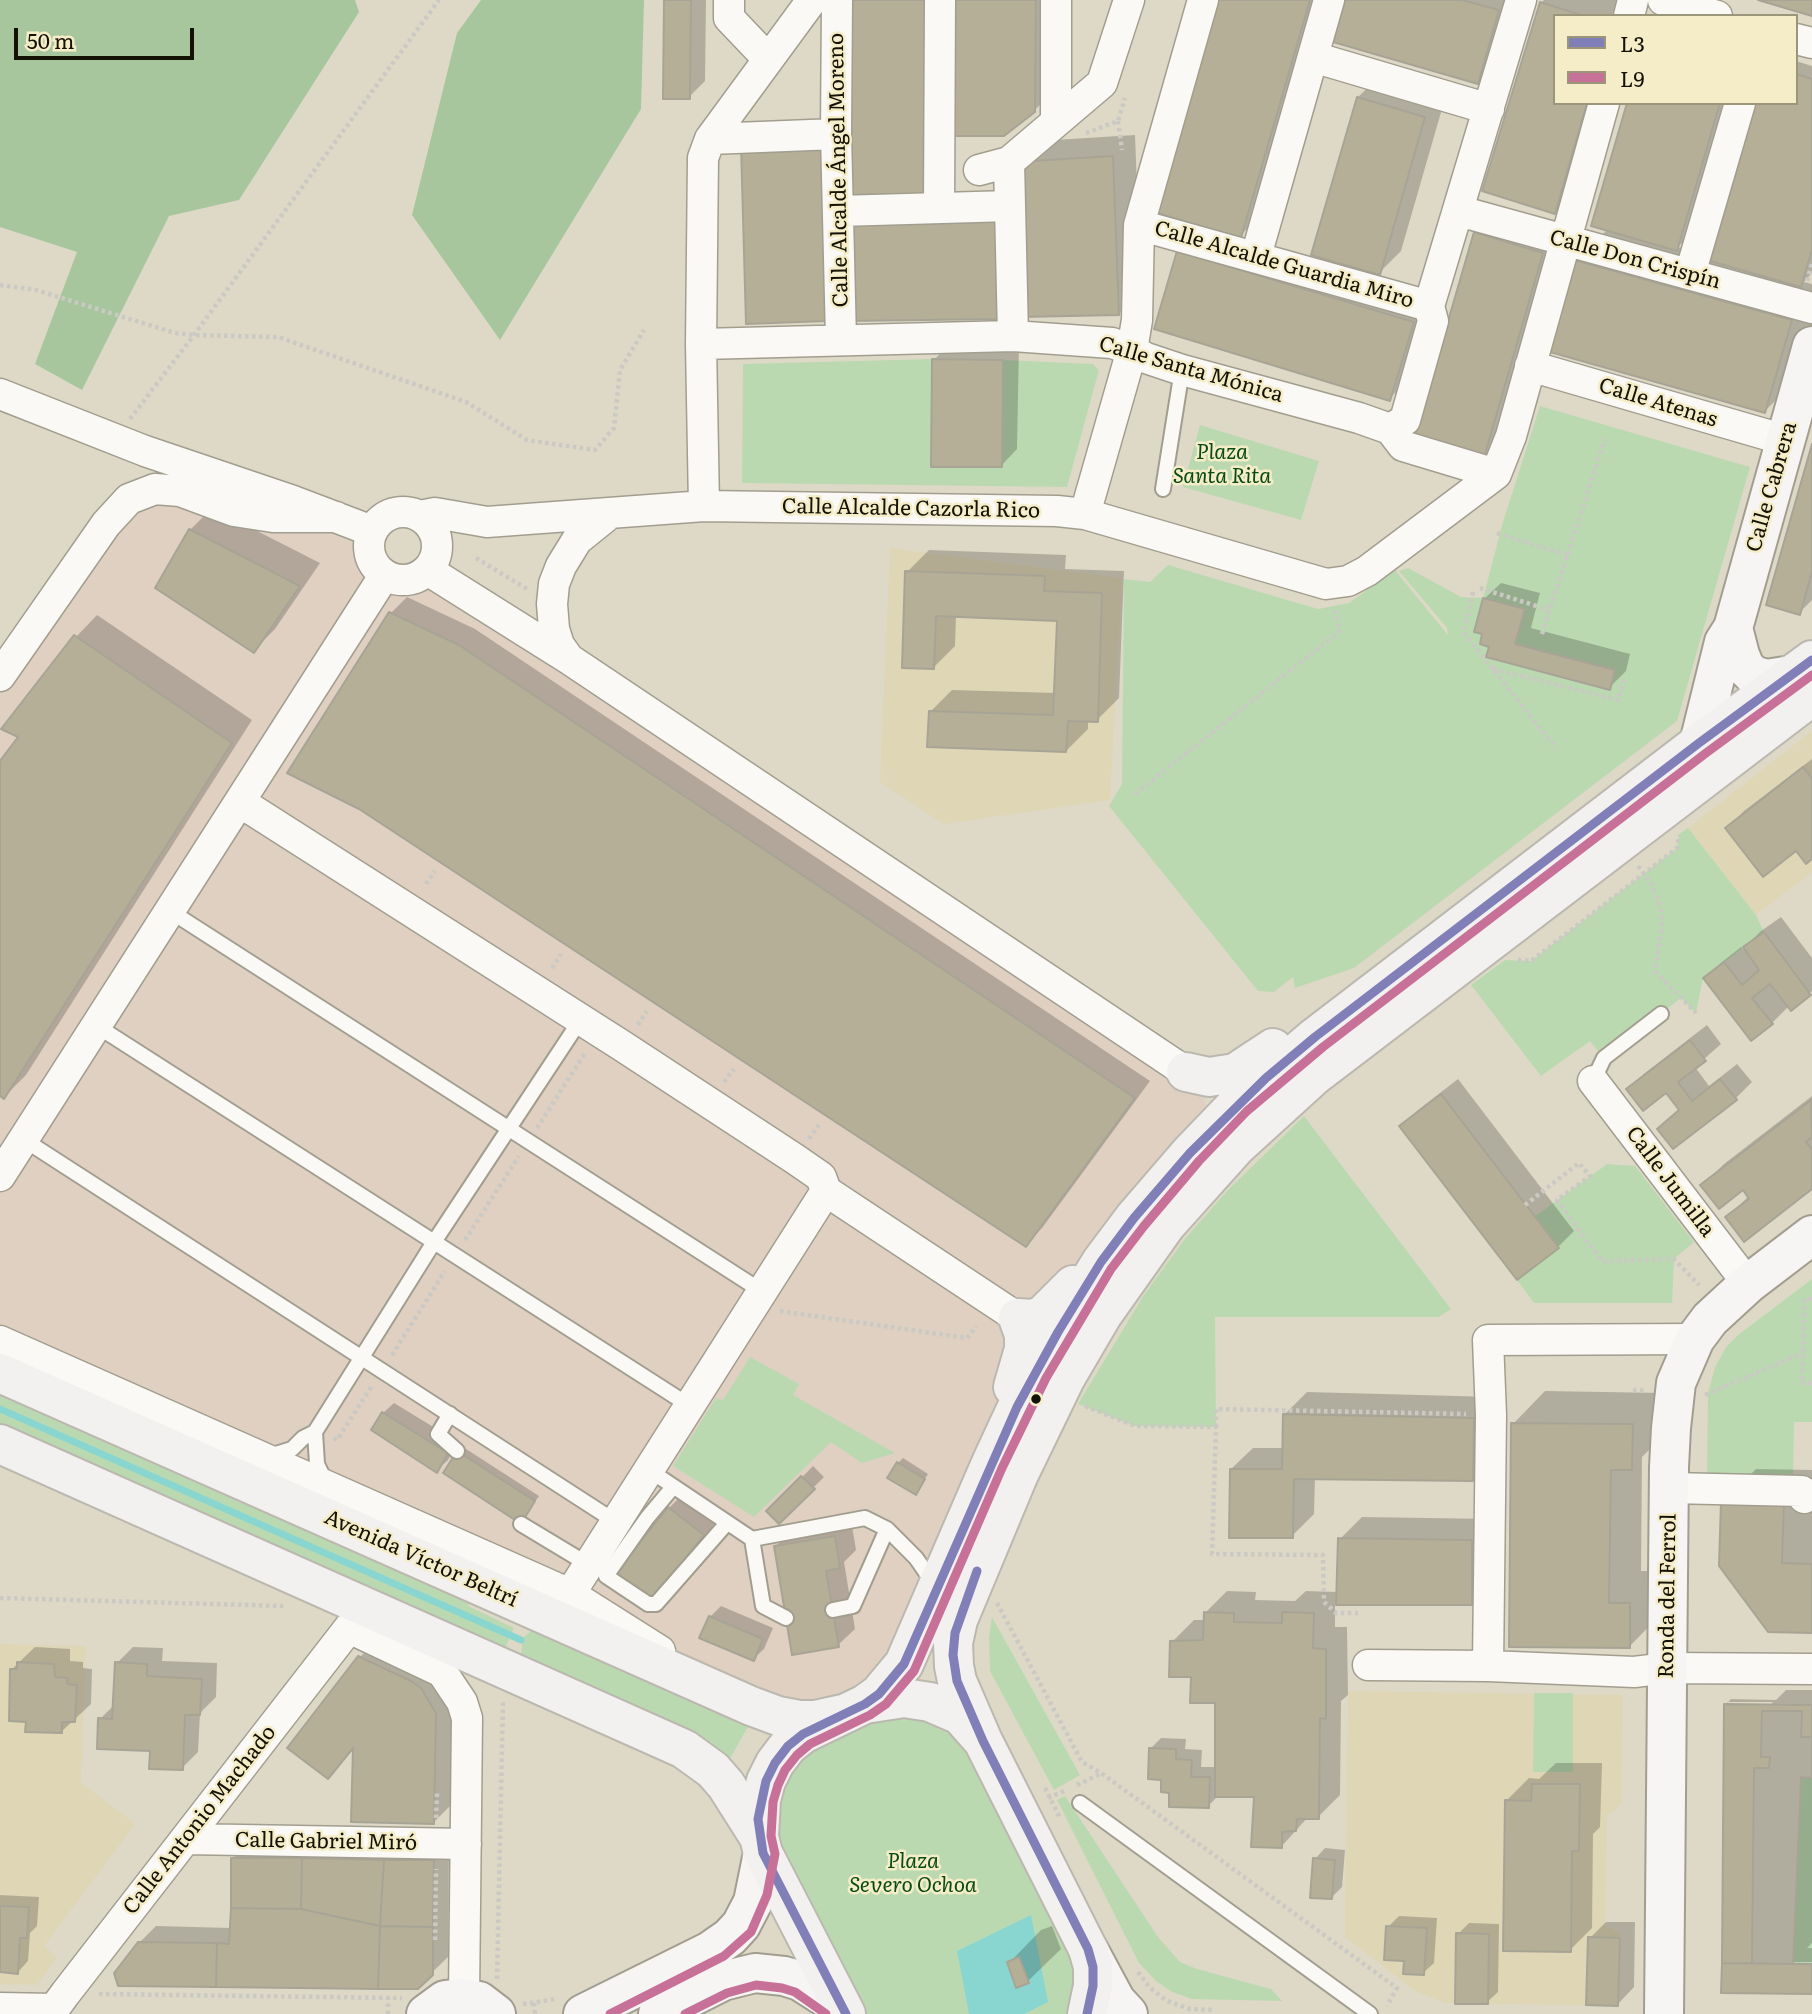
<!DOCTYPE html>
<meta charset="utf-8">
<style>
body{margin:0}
#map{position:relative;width:1812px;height:2014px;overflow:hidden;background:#ded9c6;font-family:Literata,serif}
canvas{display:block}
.legend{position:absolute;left:1553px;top:14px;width:245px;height:91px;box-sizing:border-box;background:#f5edc8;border:2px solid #9b957a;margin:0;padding:9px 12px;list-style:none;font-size:21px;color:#141105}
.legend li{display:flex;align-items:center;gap:14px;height:35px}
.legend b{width:35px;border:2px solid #9b957a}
.scale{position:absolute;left:14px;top:28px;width:180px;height:32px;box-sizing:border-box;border:4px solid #141105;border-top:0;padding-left:9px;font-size:21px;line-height:24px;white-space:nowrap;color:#141105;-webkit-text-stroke:5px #f5edc8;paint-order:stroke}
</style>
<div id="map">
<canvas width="1812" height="2014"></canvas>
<ul class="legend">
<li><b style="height:9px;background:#817fb8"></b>L3</li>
<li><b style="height:9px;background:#c87198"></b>L9</li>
</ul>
<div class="scale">50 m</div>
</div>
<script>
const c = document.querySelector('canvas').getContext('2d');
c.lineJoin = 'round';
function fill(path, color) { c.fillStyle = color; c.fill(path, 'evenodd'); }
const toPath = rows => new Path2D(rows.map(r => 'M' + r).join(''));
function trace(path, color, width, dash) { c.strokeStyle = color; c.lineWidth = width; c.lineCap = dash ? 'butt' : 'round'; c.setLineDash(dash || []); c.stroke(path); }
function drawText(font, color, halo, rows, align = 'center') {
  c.font = font + ' Literata,serif'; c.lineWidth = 5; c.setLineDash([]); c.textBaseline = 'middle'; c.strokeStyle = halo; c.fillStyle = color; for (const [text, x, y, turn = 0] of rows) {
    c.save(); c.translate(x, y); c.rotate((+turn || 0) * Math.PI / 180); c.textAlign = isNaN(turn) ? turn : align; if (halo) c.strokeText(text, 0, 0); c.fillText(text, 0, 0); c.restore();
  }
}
fill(toPath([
 [129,499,371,530,369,550,373,562,378,569,392,579,404,581,422,575,1199,1090,1206,1104,1207,1112,1024,1335,904,1664,815,1720,0,1341,0,676]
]), '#dfd0c2');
fill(toPath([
 [890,548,1122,578,1110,800,944,824,880,782],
 [1812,731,1812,872,1756,915,1688,828],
 [0,1644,86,1646,81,1782,135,1824,44,1946,57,1957,37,1985,0,1984],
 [1348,1691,1623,1695,1621,1804,1607,1816,1605,1925,1620,1933,1618,2006,1446,2003,1415,1991,1345,1937]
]), '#dfd6b6');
fill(toPath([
 [932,359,932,467,1002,467,1003,360,1093,364,1099,370,1067,487,742,483,743,364],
 [1540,406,1750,467,1677,721,1354,968,1295,988,1293,977,1274,992,1258,991,1109,806,1122,784,1124,579,1150,582,1168,565,1318,609,1349,603,1395,570,1448,635,1447,628,1399,571,1408,568,1461,597,1483,598,1503,522],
 [1200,425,1319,461,1301,520,1183,487],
 [1688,828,1756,915,1764,932,1703,978,1696,1013,1681,998,1604,1058,1590,1041,1541,1076,1471,985,1505,960,1531,961,1677,848,1679,834],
 [1304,1116,1451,1309,1439,1317,1215,1317,1216,1427,1135,1426,1078,1404,1144,1295,1184,1240,1228,1190],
 [1607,1164,1635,1166,1694,1242,1674,1259,1672,1303,1534,1303,1517,1280,1559,1248,1534,1217],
 [1812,1279,1812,1422,1794,1422,1793,1476,1707,1474,1708,1393,1715,1367,1726,1347,1738,1335],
 [750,1357,799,1384,793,1395,895,1453,862,1463,831,1442,754,1517,673,1466,716,1398,723,1400],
 [0,1373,478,1585,468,1606,514,1628,498,1664,0,1444],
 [992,1617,1080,1775,1054,1790,990,1671,989,1637],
 [532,1630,750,1723,728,1762,528,1662,521,1655,523,1638],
 [1534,1693,1573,1693,1573,1772,1533,1772],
 [946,1707,1081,1931,1087,2014,846,2014,759,1837,803,1734],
 [1801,1777,1812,1778,1812,1964,1793,1964],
 [1065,1796,1158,1937,1180,1962,1197,1969,1271,1989,1282,2001,1192,1999,1172,1992,1156,1981,1139,1963,1057,1800]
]), '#bbd9b1');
fill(toPath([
 [0,0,355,0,359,12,239,200,169,216,82,390,35,364,77,252,0,227],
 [481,0,644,0,641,109,500,340,412,215,457,33]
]), '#a8c69e');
fill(toPath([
 [1031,1915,1048,2002,1024,2014,969,2014,957,1951]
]), '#89d6d1');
fill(toPath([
 [666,0,706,0,705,81,689,97],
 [951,0,1057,0,1056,88,1034,111],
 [1217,0,1325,0,1262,214,1240,236],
 [1347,0,1516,0,1499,60,1478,82],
 [1544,0,1625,0,1626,16,1555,16,1555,103,1601,103,1577,190,1555,212,1541,3],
 [1796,61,1812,66,1812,273,1804,282,1812,284,1812,328,1798,378,1765,411,1576,261,1608,229,1629,103,1742,103,1709,216,1678,247,1713,257,1796,103],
 [1380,76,1446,95,1401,251,1379,273,1358,97],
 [1135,135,1141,292,1119,314,1021,200,1031,163,1054,140],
 [1497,211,1564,231,1505,434,1484,456,1475,233],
 [1200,230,1434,300,1411,377,1389,399,1178,252],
 [950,343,1019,344,1017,449,1001,466,934,360],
 [1812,451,1812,600,1799,613],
 [212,508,320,563,275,629,253,651,190,530],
 [929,550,1066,555,1065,569,1124,571,1119,698,1097,720,1088,720,1088,729,1066,751,930,712,952,690,1056,693,1058,619,956,615,955,646,933,668,907,572],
 [1501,583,1540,593,1531,628,1630,654,1626,671,1609,688,1492,645,1484,599],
 [407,597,475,629,1150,1081,1042,1228,1026,1244,391,613],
 [97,615,252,720,26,1075,4,1097,0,1094,0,764,21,737,76,637],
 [1812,759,1812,857,1797,849,1728,828,1744,811],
 [1781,917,1812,958,1812,991,1791,1009,1789,1006,1772,1023,1705,978,1722,962,1741,947,1743,949,1761,931],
 [1707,1025,1721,1044,1695,1067,1709,1086,1737,1064,1752,1082,1736,1098,1659,1129,1680,1109,1666,1090,1629,1089,1645,1073],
 [1458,1079,1574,1231,1558,1247,1402,1126,1418,1110],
 [1812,1096,1812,1187,1727,1217,1749,1196,1743,1188,1703,1185,1724,1164],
 [1545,1391,1664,1393,1664,1435,1642,1457,1641,1571,1662,1571,1661,1614,1629,1647,1513,1424],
 [1307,1392,1495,1397,1494,1457,1473,1479,1315,1477,1314,1514,1292,1536,1231,1469,1253,1448,1284,1448,1285,1414],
 [394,1403,458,1442,448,1460,437,1470,383,1413],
 [463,1447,539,1496,521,1522,458,1452],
 [903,1458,928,1474,916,1492,898,1463],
 [813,1466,824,1477,779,1522,769,1511],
 [1756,1469,1812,1470,1812,1631,1723,1502],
 [685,1492,719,1518,667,1583,669,1508],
 [1362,1517,1493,1519,1493,1581,1471,1603,1335,1603,1335,1627,1347,1627,1348,1695,1341,1701,1340,1795,1318,1817,1308,1817,1281,1847,1256,1795,1219,1795,1208,1806,1171,1791,1163,1778,1151,1748,1161,1738,1186,1739,1185,1749,1202,1750,1201,1767,1217,1767,1217,1701,1193,1675,1172,1642,1194,1620,1205,1620,1205,1613,1227,1591,1256,1592,1255,1600,1295,1601,1306,1591,1338,1592,1340,1539],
 [851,1520,856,1550,844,1562,855,1629,838,1645,776,1546,792,1530],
 [721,1606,773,1628,764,1649,753,1659,710,1617],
 [382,1635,457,1691,455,1801,433,1823,355,1748,328,1777,289,1748,360,1657],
 [35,1647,70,1649,70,1661,83,1662,83,1668,92,1669,91,1704,61,1732,28,1720,11,1670],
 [133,1647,163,1648,162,1661,217,1663,216,1697,200,1713,198,1752,182,1768,100,1719,115,1704,117,1663],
 [1786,1690,1812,1690,1812,1943,1807,1948,1812,1948,1812,1962,1793,1962,1790,1965,1812,1966,1812,1993,1723,1992,1726,1704,1728,1702,1728,1705,1770,1706,1773,1702,1728,1702,1731,1699,1776,1700],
 [1556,1763,1602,1763,1600,1827,1593,1834,1592,1928,1570,1950,1507,1800,1529,1778,1539,1779],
 [249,1842,449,1845,448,1957,417,1987,139,1943,156,1926,231,1928,233,1858],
 [1325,1848,1345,1850,1342,1887,1332,1897,1315,1859],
 [0,1895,39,1897,37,1926,30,1933,28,1961,18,1972,0,1971],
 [1399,1916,1437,1918,1434,1963,1423,1973,1406,1959,1388,1927],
 [1606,1922,1635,1922,1634,1987,1618,2004,1590,1938],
 [1469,1923,1499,1924,1498,1992,1487,2002,1458,1934],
 [1052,1926,1061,1949,1028,1981,1009,1963,1041,1930]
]), '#0003');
trace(toPath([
 [0,1409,521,1640]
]), '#89d6d1', 7);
const building = toPath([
 [664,0,691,0,690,99,663,99,664,0],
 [847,0,925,0,925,194,848,195,847,0],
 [949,0,1036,0,1035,112,1004,136,950,136,949,0],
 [1215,0,1310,0,1241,238,1154,212,1215,0],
 [1345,0,1462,0,1499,10,1478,84,1333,42,1345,0],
 [1758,0,1812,0,1812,16,1758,0],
 [1540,2,1584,16,1555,16,1555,103,1587,103,1555,214,1482,191,1540,2],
 [1796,74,1812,79,1812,250,1801,287,1710,261,1756,103,1796,103,1796,74],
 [1357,97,1425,117,1380,275,1311,255,1357,97],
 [1627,103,1720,103,1677,251,1591,226,1627,103],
 [822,142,827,321,746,324,741,145,822,142],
 [1113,156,1119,315,1020,317,1018,174,1030,161,1113,156],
 [997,221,998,319,848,321,847,223,997,221],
 [1474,232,1543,253,1484,458,1414,438,1474,232],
 [1177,251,1414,322,1390,401,1154,329,1177,251],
 [1574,260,1792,320,1765,413,1550,352,1574,260],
 [932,359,1003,360,1002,467,931,467,932,359],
 [1812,444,1812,572,1800,615,1766,605,1812,444],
 [189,529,300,586,254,653,155,588,189,529],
 [905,571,1045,576,1044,591,1102,593,1098,722,1068,721,1066,752,927,747,929,711,1053,715,1057,621,936,616,934,669,902,668,905,571],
 [1483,598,1525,609,1515,644,1615,670,1610,690,1486,657,1489,647,1480,644,1482,634,1474,632,1483,598],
 [389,612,459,645,1135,1098,1026,1247,359,809,287,773,389,612],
 [74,635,232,743,4,1099,0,1096,0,761,18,737,1,729,74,635],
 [1803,767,1812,778,1812,859,1806,864,1796,851,1763,877,1725,828,1803,767],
 [1764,932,1811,995,1791,1011,1770,984,1752,998,1773,1024,1751,1041,1703,978,1724,962,1742,985,1759,970,1743,947,1764,932],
 [1690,1040,1706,1061,1678,1082,1692,1101,1720,1079,1737,1100,1673,1149,1657,1129,1679,1110,1666,1093,1643,1111,1626,1089,1690,1040],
 [1441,1094,1559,1248,1517,1280,1399,1126,1441,1094],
 [1811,1100,1812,1137,1806,1142,1812,1150,1812,1189,1744,1242,1725,1217,1749,1199,1743,1190,1719,1209,1700,1185,1811,1100],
 [382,1412,448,1453,437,1473,371,1430,382,1412],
 [1283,1414,1474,1418,1473,1481,1294,1479,1293,1538,1229,1538,1230,1469,1282,1469,1283,1414],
 [1511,1423,1633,1424,1632,1470,1611,1470,1609,1603,1630,1603,1630,1648,1509,1647,1511,1423],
 [457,1451,535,1501,521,1524,443,1473,457,1451],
 [897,1462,925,1479,916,1495,887,1478,897,1462],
 [801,1476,815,1489,779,1524,766,1511,801,1476],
 [1721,1501,1784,1502,1782,1563,1812,1564,1812,1633,1768,1632,1719,1566,1721,1501],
 [668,1507,704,1535,651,1602,615,1573,668,1507],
 [835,1536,840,1568,826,1571,839,1647,792,1655,774,1546,835,1536],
 [1338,1538,1472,1540,1472,1605,1336,1605,1338,1538],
 [1204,1612,1234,1613,1234,1622,1282,1623,1282,1612,1314,1613,1313,1648,1326,1649,1326,1719,1320,1718,1319,1819,1297,1819,1296,1831,1282,1832,1282,1848,1251,1847,1254,1797,1215,1797,1215,1703,1190,1703,1191,1677,1169,1677,1170,1641,1203,1640,1204,1612],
 [709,1616,763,1639,754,1661,699,1638,709,1616],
 [358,1656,411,1681,421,1688,436,1713,434,1824,351,1822,353,1748,328,1779,287,1748,358,1656],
 [17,1662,54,1664,55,1677,68,1678,67,1684,77,1685,75,1722,62,1722,62,1733,25,1732,26,1722,9,1721,10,1669,17,1669,17,1662],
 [115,1662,147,1664,147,1676,202,1679,200,1715,185,1715,183,1770,149,1769,150,1751,97,1749,98,1718,112,1719,115,1662],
 [1724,1704,1812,1705,1812,1778,1801,1777,1793,1964,1722,1963,1724,1704],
 [1762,1711,1802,1711,1801,1737,1812,1737,1812,1778,1801,1777,1793,1964,1752,1963,1754,1768,1769,1768,1770,1757,1761,1757,1762,1711],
 [1149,1748,1176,1749,1176,1759,1192,1760,1191,1777,1210,1777,1209,1808,1169,1807,1169,1793,1161,1792,1161,1780,1148,1779,1149,1748],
 [1532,1784,1580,1784,1579,1851,1572,1851,1571,1952,1503,1951,1505,1800,1531,1801,1532,1784],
 [231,1858,302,1858,301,1909,231,1908,231,1858],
 [302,1858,384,1860,380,1926,301,1909,302,1858],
 [1313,1858,1335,1860,1332,1899,1310,1898,1313,1858],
 [384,1860,434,1860,433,1927,380,1926,384,1860],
 [0,1906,29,1907,27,1938,20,1938,18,1974,0,1972,0,1906],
 [231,1908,301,1909,380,1926,378,1989,216,1987,217,1943,229,1944,231,1908],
 [380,1926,433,1927,433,1975,418,1989,378,1989,380,1926],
 [1386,1926,1427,1928,1424,1975,1403,1974,1404,1961,1384,1960,1386,1926],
 [1456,1933,1489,1934,1488,2004,1455,2004,1456,1933],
 [1588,1937,1620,1938,1618,2006,1586,2005,1588,1937],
 [138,1942,217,1943,216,1987,118,1986,114,1973,138,1942],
 [1019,1957,1029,1983,1016,1988,1007,1962,1019,1957],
 [1722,1963,1812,1964,1812,1994,1721,1993,1722,1963]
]);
fill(building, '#b5af97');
trace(building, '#a8a495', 2);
const lane = toPath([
 [1163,489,1182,370],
 [170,911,763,1292],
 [97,1026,690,1406],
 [1593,1081,1604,1058,1661,1014],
 [23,1139,616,1522],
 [450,1414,438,1434,457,1451],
 [315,1432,317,1464,325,1481],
 [269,1456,292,1449,303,1438,315,1432,434,1242,581,1019],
 [649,1470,752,1539,763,1606,786,1618],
 [673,1487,647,1518,606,1576,648,1604,656,1604,727,1523],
 [521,1524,589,1565],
 [752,1539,865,1518,887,1529,916,1558,934,1584],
 [833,1610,853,1606,887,1529],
 [1080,1803,1370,2014]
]);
const street = toPath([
 [729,0,729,18,768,59],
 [837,0,836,134,841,340],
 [1663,0,1717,16],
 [1629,16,1633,0],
 [1796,39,1812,43],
 [1313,57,1489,109],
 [1056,121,1056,0],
 [710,139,836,134],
 [1009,162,1013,336],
 [979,170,1009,162,1102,83,1129,0],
 [939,208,940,0],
 [839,211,1010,206],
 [1459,211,1812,308],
 [1139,225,1429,306],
 [1256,256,1329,0],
 [1690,274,1740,103],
 [701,344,1013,336,1112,343,1132,350,1146,358,1182,370,1359,418,1390,429,1403,446,1496,474],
 [1530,366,1785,440],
 [0,394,145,451,293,501,372,531],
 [1390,429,1405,420,1433,321,1429,306,1521,0],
 [704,506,701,344,703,158,710,139,812,0],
 '369 546a34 34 0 1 1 68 0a34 34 0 1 1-68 0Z',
 [1085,514,1132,350,1137,320,1139,225,1203,0],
 [420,516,435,513,487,522,704,506,1057,511,1085,514,1326,584,1348,581,1367,571,1496,474,1511,436,1604,103],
 [429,571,569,659,1186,1072],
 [569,659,559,645,554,629,552,604,554,584,561,566,577,540,608,515],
 [0,676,106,524,129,499,155,489,180,491,234,511,273,517,336,517],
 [240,802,624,1047,795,1159,821,1177,826,1191,1018,1318],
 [1593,1081,1748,1284],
 [0,1176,384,576],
 [0,1341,570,1594,660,1651],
 [1670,1488,1802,1491,1804,1498],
 [570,1594,826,1191],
 [1368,1665,1488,1666,1634,1672,1668,1668,1812,1669],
 [1488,1666,1491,1415,1488,1340,1695,1339],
 [186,1839,466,1844],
 [0,2008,54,2009],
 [53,2014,54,2009,65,1994,349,1628,442,1672,462,1702,467,1718,464,1998]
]);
const secondary = toPath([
 [1733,628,1740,655,1745,667,1753,675,1766,679,1792,675],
 [1699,743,1724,642,1733,628,1812,346],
 [1088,1949,1116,2001,1128,2014],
 [426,2014,445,2000,461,1998,479,2001,496,2014],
 [583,2014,710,1951,730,1937,741,1925,753,1902,763,1853],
 [658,2014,723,1981,755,1973,784,1976,800,1981,828,1999,843,2014],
 [1664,2014,1669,1467,1671,1428,1676,1383,1695,1339,1710,1319,1748,1284,1812,1235]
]);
const primary = toPath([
 [1186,1072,1209,1077,1235,1073,1273,1048],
 [0,1373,751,1706,778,1716,799,1720,815,1720,847,1713],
 [1013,1387,1024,1349,1024,1335,1018,1318,1032,1319,1043,1315,1073,1285],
 [0,1444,684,1749,713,1770,726,1785,759,1837],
 [865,1704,879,1694,904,1664,991,1463,1017,1407,1058,1332,1101,1262,1134,1218,1190,1153,1239,1102,1315,1037,1699,743,1812,660],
 [983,1741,957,1681,954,1666,953,1643,958,1620,1019,1474,1065,1379,1103,1314,1166,1225,1236,1147,1314,1076,1812,696],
 [846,2014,763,1853,759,1837,761,1800,766,1781,775,1763,788,1746,803,1734,865,1704,904,1698,930,1702,960,1715,983,1741,1088,1949,1093,1967,1093,1986,1087,2014]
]);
trace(lane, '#a29e8f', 18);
trace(street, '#a29e8f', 33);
trace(secondary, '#a29e8f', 42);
trace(primary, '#bbb9af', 42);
trace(toPath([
 [1118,121,1122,150],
 [1086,133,1118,121,1125,98],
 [1807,281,1812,263],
 [0,285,36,290,175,333,194,335,278,337,466,402,527,440,595,450,614,428,620,370,644,330],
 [130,419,194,335,439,0],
 [1497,533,1567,555],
 [476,558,527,589],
 [1480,588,1549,610],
 [1473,592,1464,633,1557,749],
 [1542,634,1605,439],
 [1493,669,1618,700,1625,678],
 [1135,794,1340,631,1334,608],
 [1638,866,1651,883,1661,908,1662,927,1655,971,1696,1013],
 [426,884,435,871],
 [1518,960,1531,961,1677,848,1679,835],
 [552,968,561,954],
 [638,1025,647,1011],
 [724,1082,734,1069],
 [537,1128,585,1053],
 [809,1139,819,1125],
 [1525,1205,1579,1163,1590,1176,1557,1200,1602,1261,1674,1259,1699,1285],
 [465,1240,519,1156],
 [1812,1299,1805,1299,1802,1383,1812,1383],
 [780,1311,967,1338,976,1326],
 [392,1355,445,1271],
 [1633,1390,1644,1390],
 [1705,1395,1803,1353],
 [1085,1406,1135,1426,1216,1427,1212,1554,1323,1555,1324,1602,1336,1613,1358,1613],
 [1216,1427,1216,1409,1466,1414],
 [334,1438,337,1440,372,1386],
 [0,1598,284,1606],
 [997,1603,1082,1762,1101,1773,1397,1988,1387,2006],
 [1077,1785,1100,1774],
 [1045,1788,1060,1818],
 [1048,1798,1066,1790],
 [436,1818,437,1792],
 [435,1940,436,1869],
 [1138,1972,1150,1988,1167,2001,1190,2009,1215,2010],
 [497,1979,503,1701],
 [99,1994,402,1998],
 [534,2003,535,2014],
 [523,2004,556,1999],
 [388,2014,388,1997]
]), '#cac9c3', 4.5, [3.5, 3.5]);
trace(lane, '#faf9f6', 14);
trace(street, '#faf9f6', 30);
trace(secondary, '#f7f4f4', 38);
trace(primary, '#f3f0f0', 38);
trace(toPath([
 [977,1571,955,1633,953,1655,957,1681,983,1741,1088,1949,1093,1967,1093,1986,1087,2014],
 [846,2014,763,1853,758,1819,766,1781,775,1763,788,1746,803,1734,865,1704,879,1694,904,1664,1017,1407,1058,1332,1101,1262,1134,1218,1190,1153,1266,1078,1315,1037,1699,743,1812,660]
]), '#817fb8', 9);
trace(toPath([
 [610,2014,724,1956,751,1932,767,1895,775,1854,771,1836,773,1802,778,1785,785,1770,797,1755,810,1744,870,1715,886,1704,914,1671,1002,1468,1046,1378,1111,1269,1144,1226,1199,1161,1247,1111,1323,1047,1706,753,1812,675],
 [685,2014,727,1993,756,1985,782,1988,795,1992,826,2014]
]), '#c87198', 9);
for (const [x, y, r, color] of [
 [1036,1399,6,"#141105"]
]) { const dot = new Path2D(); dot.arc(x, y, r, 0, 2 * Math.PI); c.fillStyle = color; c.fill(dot); trace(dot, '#f5edc8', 2.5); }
drawText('21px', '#141105', '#f5edc8', [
 ["Calle Alcalde Ángel Moreno",839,170,-91],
 ["Calle Don Crispín",1635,260,15],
 ["Calle Alcalde Guardia Miro",1284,265,16],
 ["Calle Santa Mónica",1191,370,16],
 ["Calle Atenas",1658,403,17],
 ["Calle Cabrera",1772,487,-74],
 ["Calle Alcalde Cazorla Rico",911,509,1],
 ["Calle Jumilla",1670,1182,53],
 ["Avenida Víctor Beltrí",421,1559,24],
 ["Ronda del Ferrol",1668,1596,-89],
 ["Calle Antonio Machado",200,1820,-52],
 ["Calle Gabriel Miró",326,1842,1]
]);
drawText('italic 21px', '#094b14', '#f5edc8', [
 ["Plaza",1222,453],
 ["Santa Rita",1222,477],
 ["Plaza",913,1862],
 ["Severo Ochoa",913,1886]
]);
</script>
